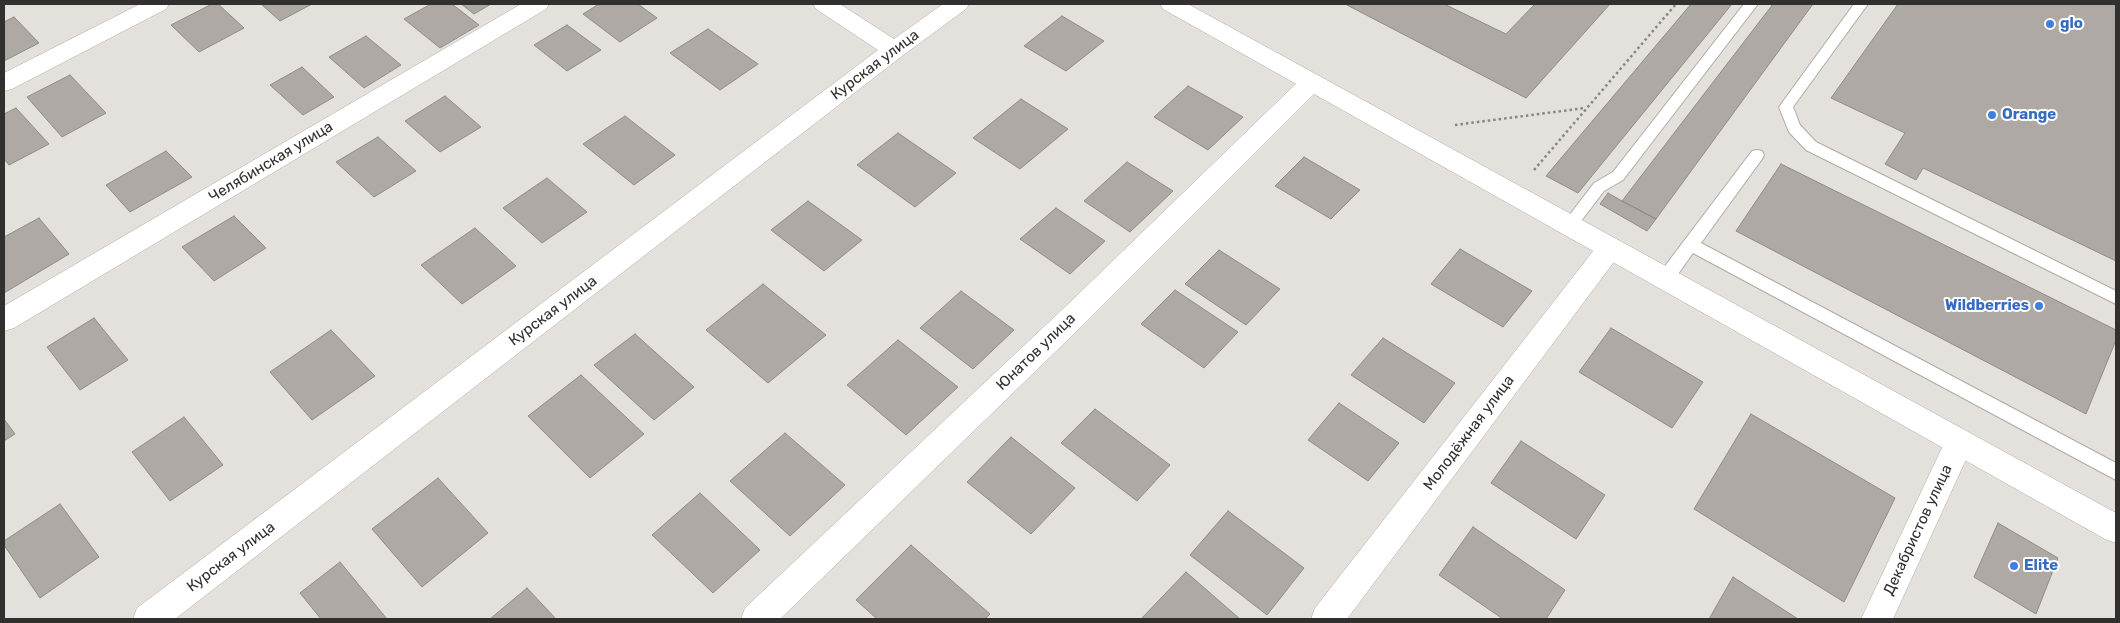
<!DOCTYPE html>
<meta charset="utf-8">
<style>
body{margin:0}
#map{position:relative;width:2120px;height:623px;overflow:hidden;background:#e4e0db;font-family:Rubik,sans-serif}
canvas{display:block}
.frame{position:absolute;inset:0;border:5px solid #32302e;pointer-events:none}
</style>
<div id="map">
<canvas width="2120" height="623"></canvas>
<div class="frame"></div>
</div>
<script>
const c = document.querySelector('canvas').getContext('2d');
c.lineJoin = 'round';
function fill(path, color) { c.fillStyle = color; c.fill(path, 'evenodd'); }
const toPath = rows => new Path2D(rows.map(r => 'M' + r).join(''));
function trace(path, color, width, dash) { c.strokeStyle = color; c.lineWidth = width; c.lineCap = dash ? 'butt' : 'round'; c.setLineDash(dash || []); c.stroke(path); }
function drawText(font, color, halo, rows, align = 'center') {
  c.font = font + ' Rubik,sans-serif'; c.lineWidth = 4; c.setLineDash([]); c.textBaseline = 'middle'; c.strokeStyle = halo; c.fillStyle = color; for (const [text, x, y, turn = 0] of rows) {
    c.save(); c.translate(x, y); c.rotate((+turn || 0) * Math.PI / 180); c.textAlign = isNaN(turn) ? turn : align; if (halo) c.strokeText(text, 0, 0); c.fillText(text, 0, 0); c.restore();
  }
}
const building = toPath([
 [212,4,218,4,244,28,199,52,171,25,212,4],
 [261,4,312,4,280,21,261,4],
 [431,4,452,4,479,25,440,48,404,19,431,4],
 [461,4,491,4,474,14,461,4],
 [599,4,638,4,657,18,620,42,583,14,599,4],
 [1345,4,1444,4,1506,34,1535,4,1610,4,1526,98,1345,4],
 [1691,4,1732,4,1578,193,1546,176,1691,4],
 [1773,4,1813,4,1656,219,1622,201,1773,4],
 [1898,4,2116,4,2116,261,1923,168,1916,180,1885,164,1905,133,1831,98,1898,4],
 [1062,16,1104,41,1066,71,1024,46,1062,16],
 [14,17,39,43,4,61,4,22,14,17],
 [567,25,601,50,567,71,534,45,567,25],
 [708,29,758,64,720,90,670,53,708,29],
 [366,36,401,65,364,88,329,57,366,36],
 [302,67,334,97,303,115,270,85,302,67],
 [70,75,106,113,62,137,27,97,70,75],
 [1188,86,1243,117,1208,150,1154,117,1188,86],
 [445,96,481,127,440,152,405,121,445,96],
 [1021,99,1068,129,1020,169,973,138,1021,99],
 [16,108,49,144,9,165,4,159,4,114,16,108],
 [625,116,675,155,634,185,583,144,625,116],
 [898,133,956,173,915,207,857,165,898,133],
 [378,137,416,171,374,197,336,162,378,137],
 [166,151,192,177,130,212,106,185,166,151],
 [1304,157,1360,190,1331,219,1275,186,1304,157],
 [1127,162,1173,191,1130,232,1084,201,1127,162],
 [1781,164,2116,330,2116,340,2086,414,1736,231,1781,164],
 [547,178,587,212,542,243,503,208,547,178],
 [1608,193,1622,201,1656,219,1647,231,1600,204,1608,193],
 [808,201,862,240,824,271,771,230,808,201],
 [1056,208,1105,241,1070,274,1020,239,1056,208],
 [234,216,266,248,214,281,182,247,234,216],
 [39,218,69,254,4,293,4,237,39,218],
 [475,228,516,266,462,304,421,265,475,228],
 [1460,249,1532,291,1503,327,1431,284,1460,249],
 [1219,250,1280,289,1246,325,1185,284,1219,250],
 [763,284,826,335,768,383,706,330,763,284],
 [1175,290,1238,332,1204,368,1141,324,1175,290],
 [961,291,1014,330,973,369,920,328,961,291],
 [94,318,128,360,80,390,47,347,94,318],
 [1611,328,1703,382,1672,428,1579,372,1611,328],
 [331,330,375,376,312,420,270,372,331,330],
 [635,334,694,387,654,420,594,365,635,334],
 [1383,338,1455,383,1424,423,1351,375,1383,338],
 [898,340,958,387,906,435,847,385,898,340],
 [581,375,644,434,590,478,528,416,581,375],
 [1339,403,1399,443,1368,481,1308,440,1339,403],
 [1095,409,1170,465,1137,501,1061,443,1095,409],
 [1751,414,1895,498,1844,602,1694,509,1751,414],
 [184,417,223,465,170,501,132,452,184,417],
 [4,419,15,434,4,441,4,419],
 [785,433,845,485,790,536,730,481,785,433],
 [1011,437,1075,488,1031,534,967,482,1011,437],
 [1521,441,1605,495,1576,539,1491,483,1521,441],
 [438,478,488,533,422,587,372,529,438,478],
 [700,493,760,550,713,593,652,535,700,493],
 [60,504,99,557,40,598,4,545,4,541,60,504],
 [1228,511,1304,568,1267,615,1190,555,1228,511],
 [1998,523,2058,558,2036,614,1974,577,1998,523],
 [1473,527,1565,590,1546,619,1503,619,1439,575,1473,527],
 [911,545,990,614,985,619,877,619,856,600,911,545],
 [340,562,387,619,321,619,300,593,340,562],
 [1186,572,1240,619,1141,619,1186,572],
 [1733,577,1798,619,1709,619,1733,577],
 [527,588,556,619,490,619,527,588]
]);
fill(building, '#aea9a5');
trace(building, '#8f8b87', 1);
const lane = toPath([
 [1744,4,1758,4,1623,180,1604,191,1575,229,1570,231,1565,229,1562,225,1565,221,1594,183,1613,172,1744,4],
 [1854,4,1868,4,1793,107,1800,125,1816,142,2116,291,2116,304,1806,150,1789,132,1779,107,1854,4],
 [1757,150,1762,151,1764,155,1762,159,1701,243,2116,463,2116,480,1693,253,1671,284,1665,285,1659,284,1657,279,1659,274,1752,151,1757,150]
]);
const street = toPath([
 [140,4,169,4,166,9,12,89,4,91,4,73,140,4],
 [521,4,549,4,546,9,14,328,4,331,4,306,521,4],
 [813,4,840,4,894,39,943,4,969,4,966,9,902,56,175,619,133,619,137,608,878,50,816,9,813,4],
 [1312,74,1320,76,1324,82,1320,88,1084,324,780,619,741,619,745,608,1064,308,1304,76,1312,74],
 [1610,238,1619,241,1623,248,1619,255,1347,619,1311,619,1315,608,1601,241,1610,238],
 [1959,429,1969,433,1974,442,1893,619,1861,619,1949,433,1959,429]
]);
const secondary = toPath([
 [1160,4,1188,4,2116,513,2116,543,2105,539,1163,9,1160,4]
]);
trace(lane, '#afaaa6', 2);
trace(street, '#afaaa6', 1);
trace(secondary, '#afaaa6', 1);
trace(toPath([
 [1455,125,1585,108],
 [1534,170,1676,4]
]), '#898682', 2.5, [2.5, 3]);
fill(lane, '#fff');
fill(street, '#fff');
fill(secondary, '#fff');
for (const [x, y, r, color] of [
 [2050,24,5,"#3f7fe0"],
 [1992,115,5,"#3f7fe0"],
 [2039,306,5,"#3f7fe0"],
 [2014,566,5,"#3f7fe0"]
]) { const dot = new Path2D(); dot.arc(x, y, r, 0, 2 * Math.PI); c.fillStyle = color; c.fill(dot); trace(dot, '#fff', 2); }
drawText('bold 15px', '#366cbe', '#fff', [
 ["glo",2060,24],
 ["Orange",2002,115],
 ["Wildberries",2029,306,"right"],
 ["Elite",2024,566]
], 'left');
drawText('15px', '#32302e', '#fff', [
 ["Курская улица",875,65,-37],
 ["Челябинская улица",271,162,-31],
 ["Курская улица",553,311,-37],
 ["Юнатов улица",1036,352,-44],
 ["Молодёжная улица",1469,433,-53],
 ["Декабристов улица",1918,530,-65],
 ["Курская улица",231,557,-37]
]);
</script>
